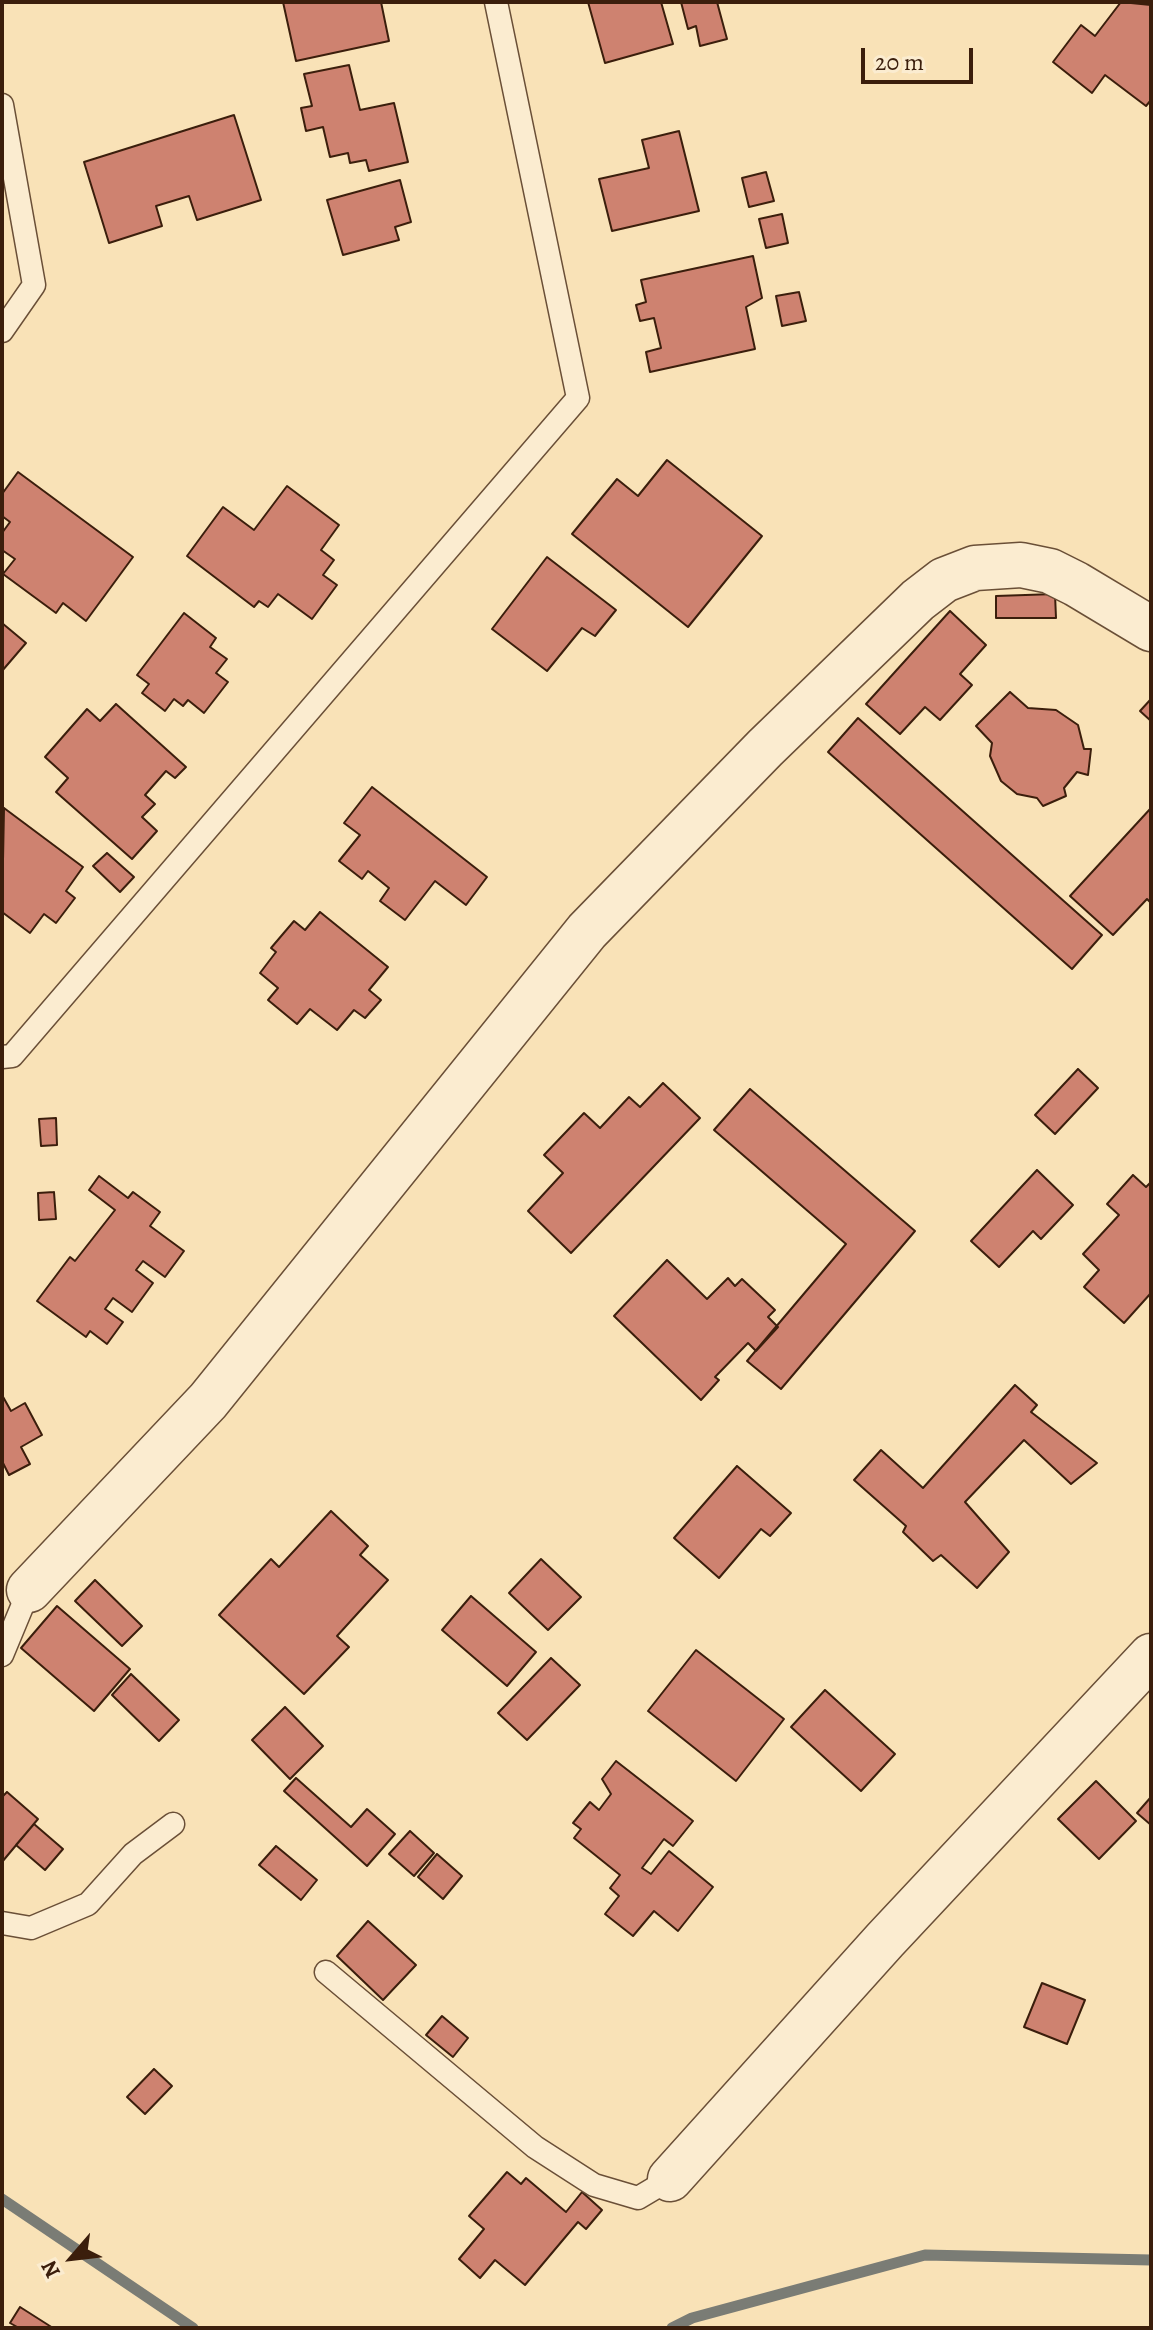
<!DOCTYPE html>
<style>
body{margin:0}
#map{position:relative;width:1153px;height:2330px;overflow:hidden;background:#f9e2b7;font-family:Alegreya,serif}
canvas{display:block}
.frame{position:absolute;inset:0;border:4px solid #3b1e0c;pointer-events:none}
.north{position:absolute;left:32px;top:2218px;width:80px;height:80px;-webkit-text-stroke:6px #fbecd0;paint-order:stroke;rotate:242deg;font-size:22px;font-weight:700;line-height:32px;text-align:center;color:#3b1e0c}
.north::after{content:'';display:block;margin:auto;width:28px;height:36px;background:#3b1e0c;clip-path:polygon(50% 0,100% 100%,50% 72%,0 100%)}
.scale{position:absolute;left:861px;top:48px;width:112px;height:36px;box-sizing:border-box;border:4px solid #3b1e0c;border-top:0;padding-left:10px;font-size:24px;line-height:28px;white-space:nowrap;color:#3b1e0c;-webkit-text-stroke:6px #fbecd0;paint-order:stroke}
</style>
<div id="map">
<canvas width="1153" height="2330"></canvas>
<div class="frame"></div>
<div class="north">N</div>
<div class="scale">20 m</div>
</div>
<script>
const c = document.querySelector('canvas').getContext('2d');
c.lineJoin = 'round';
const toPath = rows => new Path2D(rows.map(r => 'M' + r).join(''));
function trace(path, color, width, dash) { c.strokeStyle = color; c.lineWidth = width; c.lineCap = dash ? 'butt' : 'round'; c.setLineDash(dash || []); c.stroke(path); }
function fill(path, color) { c.fillStyle = color; c.fill(path, 'evenodd'); }
trace(toPath([
 [2,2199,193,2328],
 [672,2328,692,2318,925,2255,1151,2260]
]), '#7a7c75', 11);
const building = toPath([
 [283,2,381,2,389,41,296,61,283,2],
 [588,2,661,2,673,44,605,63,588,2],
 [681,2,717,2,727,39,700,46,696,26,688,29,681,2],
 [1121,2,1151,5,1151,100,1146,106,1105,75,1092,93,1053,62,1081,25,1095,36,1121,2],
 [349,65,360,110,394,103,408,162,369,171,366,160,350,163,348,153,330,157,323,127,306,131,301,108,312,106,304,74,349,65],
 [234,115,261,200,197,220,189,196,156,206,162,226,109,243,84,162,234,115],
 [679,131,699,211,612,231,599,179,649,168,642,140,679,131],
 [766,172,774,201,749,207,742,178,766,172],
 [400,180,411,222,395,227,399,240,343,255,327,200,400,180],
 [782,214,788,243,766,248,759,219,782,214],
 [753,256,762,298,746,307,755,349,650,372,646,352,661,348,654,318,640,321,636,305,646,302,641,280,753,256],
 [799,292,806,321,782,326,776,296,799,292],
 [667,460,762,536,688,627,572,534,617,479,638,496,667,460],
 [18,472,133,557,86,621,63,603,56,613,3,574,15,559,2,550,2,533,10,522,2,516,2,494,18,472],
 [287,486,339,525,321,550,334,560,323,575,337,585,312,619,278,594,268,607,259,601,254,607,187,556,223,507,254,530,287,486],
 [547,557,616,610,595,636,582,628,547,671,492,629,547,557],
 [1055,594,1056,618,996,618,996,596,1055,594],
 [950,611,986,645,960,674,972,685,940,720,925,707,900,734,866,704,950,611],
 [184,613,216,638,210,647,227,659,216,673,228,682,204,713,188,700,183,706,174,699,165,711,142,693,149,684,137,675,184,613],
 [2,623,26,643,2,671,2,623],
 [1010,692,1028,708,1056,710,1078,725,1084,749,1091,749,1088,775,1077,772,1064,788,1066,796,1043,806,1037,798,1017,794,1001,781,990,756,992,743,976,726,1010,692],
 [1151,699,1151,721,1140,711,1151,699],
 [116,704,186,767,175,778,166,771,145,795,155,804,142,817,157,831,132,859,56,792,68,778,45,757,87,709,100,721,116,704],
 [858,718,1102,935,1072,969,828,752,858,718],
 [372,787,487,877,466,905,435,881,405,920,380,901,389,888,368,871,362,879,339,861,360,835,344,823,372,787],
 [4,808,83,867,66,891,75,898,56,923,44,914,30,933,2,912,4,808],
 [1151,808,1151,903,1147,899,1113,935,1070,896,1151,808],
 [107,853,134,877,120,892,93,866,107,853],
 [320,912,388,967,369,990,381,1000,365,1018,354,1010,337,1030,310,1009,297,1024,268,1000,278,988,260,973,276,952,271,948,294,921,305,930,320,912],
 [1078,1069,1098,1088,1055,1134,1035,1115,1078,1069],
 [663,1083,700,1118,571,1253,528,1211,563,1173,544,1155,584,1113,600,1128,629,1097,640,1107,663,1083],
 [750,1089,915,1231,781,1389,747,1361,846,1244,714,1130,750,1089],
 [56,1118,57,1145,41,1146,39,1119,56,1118],
 [1037,1170,1073,1205,1041,1239,1033,1231,999,1267,971,1241,1037,1170],
 [1133,1175,1146,1187,1151,1182,1151,1293,1124,1323,1084,1287,1099,1270,1083,1254,1119,1215,1107,1204,1133,1175],
 [99,1176,128,1198,133,1192,160,1212,150,1226,184,1251,165,1277,143,1261,136,1270,153,1283,132,1312,113,1298,105,1309,123,1322,107,1344,90,1331,86,1337,37,1301,70,1257,75,1261,115,1210,89,1190,99,1176],
 [54,1192,56,1219,39,1220,38,1193,54,1192],
 [667,1260,707,1299,728,1278,735,1286,742,1279,775,1310,768,1317,778,1327,756,1351,748,1343,715,1377,719,1380,701,1400,614,1316,667,1260],
 [1015,1385,1037,1405,1031,1412,1097,1463,1071,1484,1024,1440,965,1502,1009,1552,977,1588,941,1555,933,1561,903,1532,906,1526,854,1480,881,1450,923,1488,1015,1385],
 [2,1395,11,1411,25,1403,42,1435,21,1447,30,1464,9,1475,2,1461,2,1395],
 [737,1466,791,1513,770,1536,761,1529,719,1578,674,1538,737,1466],
 [331,1511,368,1546,360,1555,388,1580,337,1636,349,1647,304,1694,219,1615,271,1559,279,1567,331,1511],
 [541,1559,581,1597,548,1630,509,1593,541,1559],
 [95,1580,142,1626,122,1646,75,1601,95,1580],
 [471,1596,536,1652,507,1686,442,1630,471,1596],
 [57,1606,130,1669,94,1711,21,1648,57,1606],
 [696,1650,784,1719,736,1781,648,1711,696,1650],
 [551,1658,580,1685,527,1740,498,1713,551,1658],
 [131,1674,179,1720,159,1741,112,1695,131,1674],
 [825,1690,895,1754,861,1791,791,1727,825,1690],
 [285,1707,323,1746,290,1779,252,1740,285,1707],
 [616,1761,693,1821,673,1846,664,1839,642,1868,651,1874,669,1851,713,1887,678,1931,654,1911,633,1936,605,1914,619,1896,610,1888,620,1875,574,1838,581,1829,573,1823,590,1802,599,1810,611,1794,602,1779,616,1761],
 [296,1778,351,1827,367,1809,395,1834,367,1866,284,1791,296,1778],
 [1096,1781,1136,1821,1099,1859,1058,1819,1096,1781],
 [7,1792,38,1819,2,1862,2,1797,7,1792],
 [1151,1797,1151,1825,1137,1813,1151,1797],
 [34,1824,63,1849,45,1870,16,1845,34,1824],
 [410,1831,434,1853,414,1876,389,1854,410,1831],
 [276,1846,317,1880,301,1900,259,1865,276,1846],
 [437,1854,462,1876,443,1899,418,1877,437,1854],
 [368,1921,416,1965,383,2000,337,1956,368,1921],
 [1042,1983,1085,2000,1067,2044,1024,2027,1042,1983],
 [442,2016,468,2038,453,2057,426,2035,442,2016],
 [154,2069,172,2086,145,2114,127,2097,154,2069],
 [507,2172,521,2184,526,2178,566,2212,582,2192,602,2210,586,2229,578,2222,525,2285,495,2260,480,2278,459,2259,484,2229,469,2216,507,2172],
 [20,2307,53,2328,19,2328,10,2323,20,2307]
]);
fill(building, '#ce8270');
trace(building, '#3b1e0c', 2);
const lane = toPath([
 [2,105,34,285,2,331],
 [2,1057,12,1056,578,398,496,2],
 [2,1655,29,1590],
 [2,1923,31,1928,88,1904,133,1854,173,1824],
 [326,1972,535,2147,594,2185,638,2198,670,2179]
]);
const street = toPath([
 [29,1590,208,1401,587,931,765,748,918,600,944,580,975,568,1021,565,1050,571,1076,584,1151,629],
 [670,2179,885,1940,1151,1656]
]);
trace(lane, '#6a4f37', 25);
trace(street, '#6a4f37', 47);
trace(lane, '#fbecd0', 22);
trace(street, '#fbecd0', 44);
</script>
